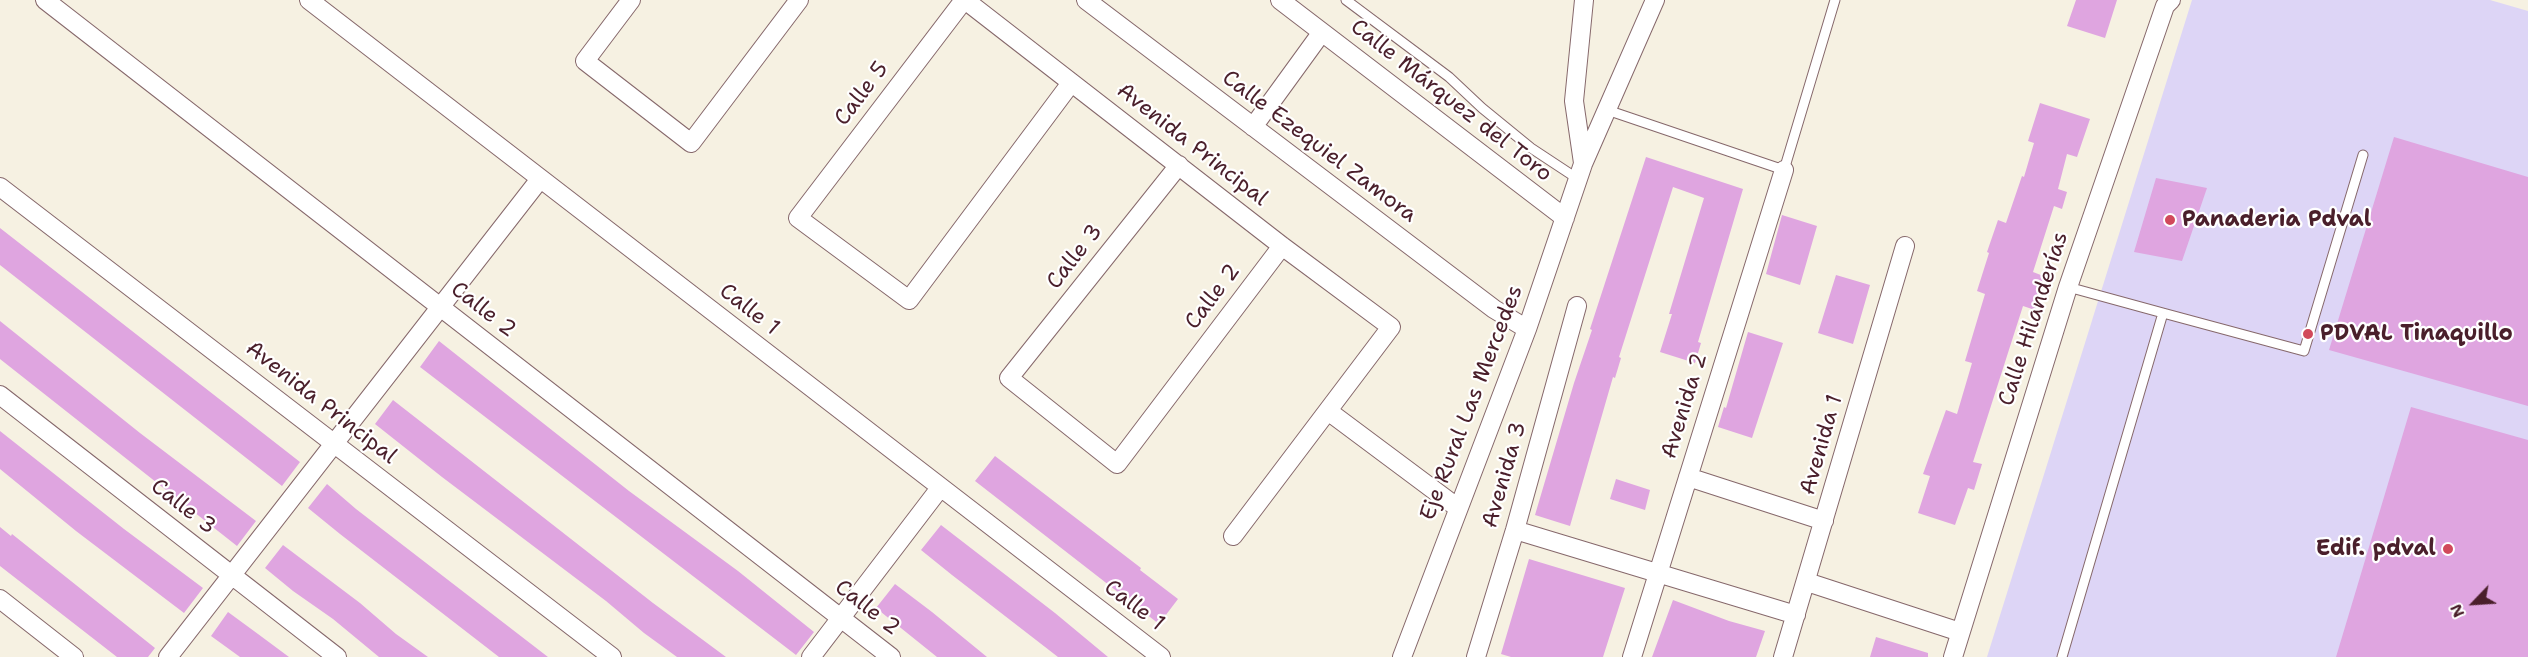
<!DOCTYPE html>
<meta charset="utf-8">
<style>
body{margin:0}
#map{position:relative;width:2528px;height:657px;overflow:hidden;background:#f6f1e2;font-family:"Shantell Sans",sans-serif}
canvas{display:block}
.north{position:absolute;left:2444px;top:573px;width:60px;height:60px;-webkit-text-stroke:4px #fff;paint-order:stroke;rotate:245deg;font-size:16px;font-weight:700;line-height:24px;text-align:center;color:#4a1f2b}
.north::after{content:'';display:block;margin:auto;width:21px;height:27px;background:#4a1f2b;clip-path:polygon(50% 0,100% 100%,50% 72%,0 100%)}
</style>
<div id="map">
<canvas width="2528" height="657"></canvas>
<div class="north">N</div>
</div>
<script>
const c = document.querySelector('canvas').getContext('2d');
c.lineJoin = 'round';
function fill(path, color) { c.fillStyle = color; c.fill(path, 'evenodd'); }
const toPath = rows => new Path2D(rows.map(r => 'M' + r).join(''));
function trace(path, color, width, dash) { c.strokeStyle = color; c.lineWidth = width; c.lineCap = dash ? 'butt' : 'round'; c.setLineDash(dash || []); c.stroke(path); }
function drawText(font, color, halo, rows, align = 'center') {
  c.font = font + ' "Shantell Sans",sans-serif'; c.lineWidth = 4.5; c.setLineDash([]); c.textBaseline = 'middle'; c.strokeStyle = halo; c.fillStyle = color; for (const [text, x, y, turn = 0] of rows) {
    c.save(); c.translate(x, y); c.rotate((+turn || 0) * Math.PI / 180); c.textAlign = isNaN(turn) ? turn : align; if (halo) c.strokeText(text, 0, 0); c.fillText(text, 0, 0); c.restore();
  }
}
fill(toPath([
 [2192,0,2490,0,2528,11,2528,657,1987,657]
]), '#ddd5f6');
fill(toPath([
 [2076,0,2117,0,2105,38,2067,26],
 [2040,103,2090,119,2077,157,2067,154,2058,189,2067,192,2062,209,2054,206,2033,272,2046,277,2035,310,2023,306,1973,462,1982,464,1974,490,1968,488,1955,525,1918,513,1930,476,1923,474,1946,410,1957,414,1972,363,1965,361,1985,294,1977,291,1989,253,1987,252,1998,220,2006,223,2022,176,2024,177,2034,143,2028,141],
 [2394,137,2528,177,2528,406,2329,350],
 [1646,157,1743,189,1698,342,1701,343,1695,363,1660,352,1672,314,1669,314,1704,198,1673,187,1619,357,1621,358,1615,378,1613,377,1570,526,1535,515,1574,383,1592,330,1590,329],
 [2156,178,2207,188,2182,261,2134,252],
 [1782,215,1817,226,1800,285,1766,274],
 [0,228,300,462,282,486,0,265],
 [1836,275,1870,285,1853,344,1818,333],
 [0,321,140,433,256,521,237,546,0,359],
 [1748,332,1783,343,1752,438,1718,427,1724,407,1726,408],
 [439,341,629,491,738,571,814,632,796,655,420,367],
 [393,400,653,603,726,657,677,657,644,633,606,601,442,477,375,424],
 [2411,407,2528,440,2528,657,2336,657],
 [0,431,124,529,203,588,184,613,76,531,0,469],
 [995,456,1141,568,1140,570,1178,599,1159,624,975,481],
 [1616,479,1650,490,1645,510,1610,499],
 [327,484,356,509,548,657,499,657,340,534,308,508],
 [941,525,1055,613,1108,657,1058,657,952,575,921,550],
 [0,527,11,536,12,534,155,648,148,657,117,657,0,566],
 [283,545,360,603,396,634,428,657,379,657,333,619,293,591,265,568],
 [1529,559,1625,588,1603,657,1511,657,1501,654],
 [895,584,932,612,987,657,937,657,876,608],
 [1673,600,1729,621,1765,631,1756,657,1652,657],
 [228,612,258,634,289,657,240,657,211,636],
 [1876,637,1928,653,1928,657,1870,657]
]), '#dfa5e0');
const lane = toPath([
 [1346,0,1449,77,1482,108,1531,148,1578,179],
 [1607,110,1784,170,1835,0],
 [2163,313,2304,351,2363,155],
 [2062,657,2163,313,2068,287]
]);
const street = toPath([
 [45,0,891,657],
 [309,0,1161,657],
 [631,0,585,61,691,143,799,0],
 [964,0,798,218,909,300,1071,83],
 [965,0,1282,246,1391,327,1233,536],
 [1086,0,1494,309,1527,329],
 [1280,0,1565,218],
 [1253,127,1322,32],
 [1583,163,1574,101,1584,0],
 [1179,165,1009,378,1117,464,1282,246],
 [0,187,612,657],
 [0,395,337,657],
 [1328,411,1458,508],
 [1688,477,1824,521],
 [1515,530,1796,615],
 [1807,582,1960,632],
 [0,599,74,657],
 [168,657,540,179],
 [811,657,940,488],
 [1402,657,1527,329,1583,164,1655,0],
 [1476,657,1515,530,1577,306],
 [1632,657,1784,170],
 [1783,657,1905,246],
 [1953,657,2068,287,2165,6,2171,0]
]);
trace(lane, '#86686b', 11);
trace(street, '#86686b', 20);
trace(lane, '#fff', 9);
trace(street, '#fff', 18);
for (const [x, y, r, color] of [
 [2170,220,6,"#d1495b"],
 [2308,334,6,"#d1495b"],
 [2448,549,6,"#d1495b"]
]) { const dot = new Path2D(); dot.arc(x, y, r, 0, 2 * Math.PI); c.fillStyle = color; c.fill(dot); trace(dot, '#fff', 2); }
drawText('22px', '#4a1f2b', '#fff', [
 ["Calle 5",862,94,-53],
 ["Calle Márquez del Toro",1451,101,38],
 ["Avenida Principal",1192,145,38],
 ["Calle Ezequiel Zamora",1319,147,37],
 ["Calle 3",1075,257,-52],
 ["Calle 2",1213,297,-53],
 ["Calle 2",483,310,38],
 ["Calle 1",749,310,38],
 ["Calle Hilanderías",2034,319,-72],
 ["Avenida Principal",321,403,38],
 ["Eje Rural Las Mercedes",1472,403,-69],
 ["Avenida 2",1685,406,-73],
 ["Avenida 1",1822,445,-74],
 ["Avenida 3",1505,475,-74],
 ["Calle 3",183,507,38],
 ["Calle 1",1134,606,37],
 ["Calle 2",867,608,38]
]);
drawText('bold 22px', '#4a1f2b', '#fff', [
 ["Panaderia Pdval",2182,220],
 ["PDVAL Tinaquillo",2320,334],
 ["Edif. pdval",2436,549,"right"]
], 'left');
</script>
